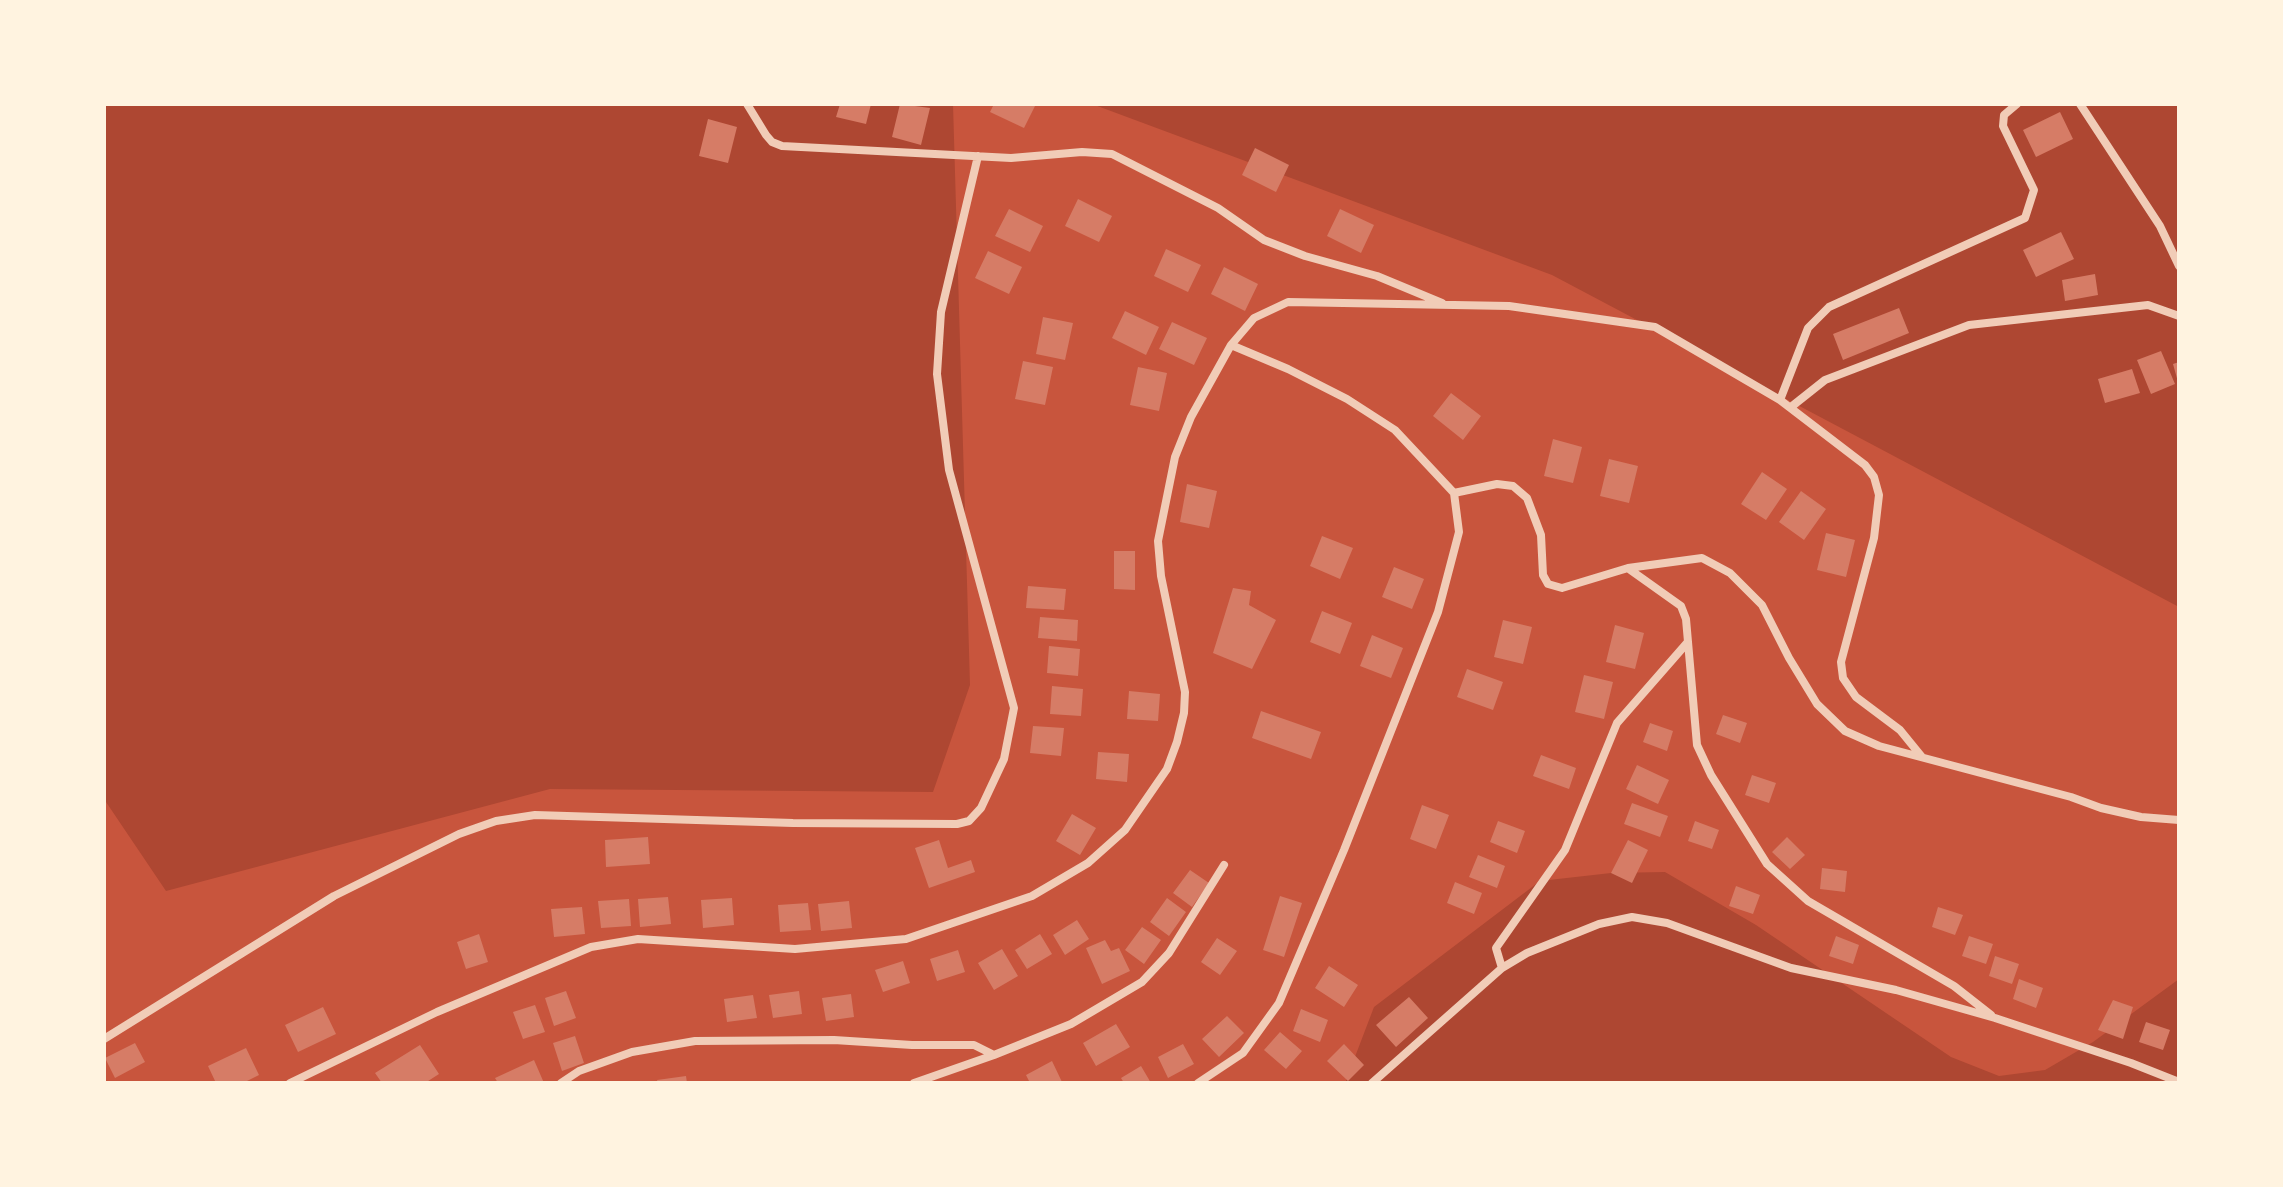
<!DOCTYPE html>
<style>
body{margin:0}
#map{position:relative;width:2283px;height:1187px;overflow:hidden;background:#c8553d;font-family:Rubik,sans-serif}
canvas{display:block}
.frame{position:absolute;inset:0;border:106px solid #fff3e0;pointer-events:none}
</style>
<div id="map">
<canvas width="2283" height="1187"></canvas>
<div class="frame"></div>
</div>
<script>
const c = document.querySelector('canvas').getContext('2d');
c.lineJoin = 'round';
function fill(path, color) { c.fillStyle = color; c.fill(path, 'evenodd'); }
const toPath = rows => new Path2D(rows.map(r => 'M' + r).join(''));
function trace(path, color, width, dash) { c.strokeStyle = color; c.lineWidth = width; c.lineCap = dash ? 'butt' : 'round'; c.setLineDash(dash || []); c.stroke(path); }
fill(toPath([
 [104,104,953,104,970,685,933,792,550,789,166,891,104,799],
 [1092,104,2179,104,2179,607,1552,275],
 [1665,872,1756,925,1951,1057,1999,1076,2045,1070,2093,1042,2179,979,2179,1083,1345,1083,1374,1007,1540,881,1611,873]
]), '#ae4732');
fill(toPath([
 [840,104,871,104,866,124,836,117],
 [900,104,930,108,921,145,892,137],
 [994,104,1036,104,1024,128,990,112],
 [2060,112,2073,139,2036,157,2023,130],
 [708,119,737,127,728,163,699,156],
 [1255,148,1289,165,1276,192,1242,175],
 [1078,199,1112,216,1099,242,1065,226],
 [1009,209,1043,226,1030,252,995,236],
 [1340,209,1374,225,1361,253,1327,236],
 [2061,232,2074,259,2036,277,2023,250],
 [1166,249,1201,265,1188,292,1154,276],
 [988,251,1022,267,1009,294,975,278],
 [1224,267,1258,284,1245,311,1211,294],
 [2095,274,2098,295,2065,301,2062,280],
 [1899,308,1909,333,1843,360,1833,334],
 [1125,311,1159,327,1146,355,1112,338],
 [1043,317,1073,323,1065,360,1036,354],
 [1172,322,1207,338,1194,365,1159,349],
 [2161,351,2175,384,2151,394,2137,360],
 [1023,361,1053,367,1045,405,1015,399],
 [2179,362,2179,382,2178,382,2173,364],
 [1138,367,1167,373,1159,411,1130,405],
 [2132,369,2140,393,2105,403,2098,379],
 [1451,393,1481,416,1463,440,1433,416],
 [1553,439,1582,447,1573,483,1544,476],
 [1609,459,1638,466,1629,503,1600,496],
 [1762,472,1787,489,1766,520,1741,504],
 [1187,484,1217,491,1209,528,1180,522],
 [1801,491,1826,509,1804,540,1779,522],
 [1826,533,1855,540,1846,577,1817,570],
 [1322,536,1353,548,1340,579,1310,566],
 [1114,551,1135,551,1135,590,1114,589],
 [1394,567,1424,579,1412,609,1382,597],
 [1028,586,1066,589,1064,610,1026,608],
 [1233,588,1251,591,1249,605,1276,620,1252,669,1213,653],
 [1322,611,1352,623,1340,654,1310,642],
 [1040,617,1078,620,1077,641,1038,638],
 [1503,620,1532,627,1523,664,1494,657],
 [1615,625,1644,633,1635,669,1606,662],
 [1372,635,1403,648,1391,678,1360,666],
 [1049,646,1080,649,1078,676,1047,673],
 [1467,669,1503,682,1493,710,1457,697],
 [1584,675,1613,682,1604,719,1575,712],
 [1052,686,1083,689,1081,716,1050,714],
 [1129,691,1160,694,1158,721,1127,719],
 [1261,711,1321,732,1311,759,1252,738],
 [1723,715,1747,723,1740,743,1716,734],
 [1650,723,1673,731,1667,751,1643,742],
 [1033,726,1064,728,1061,756,1030,753],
 [1098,752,1129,754,1127,782,1096,779],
 [1541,755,1576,768,1569,789,1533,776],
 [1637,765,1669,780,1658,804,1626,789],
 [1752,775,1776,783,1769,803,1745,795],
 [1632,803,1668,816,1660,837,1624,824],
 [1422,805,1449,815,1436,849,1410,839],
 [1072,814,1096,828,1080,855,1056,841],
 [1498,821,1525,831,1517,853,1490,842],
 [1695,821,1719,830,1712,849,1688,841],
 [648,837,650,864,606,867,605,840],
 [1787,837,1805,855,1790,869,1772,852],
 [939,840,948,868,971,860,975,872,929,888,915,848],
 [1628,840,1648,850,1632,883,1611,873],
 [1478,855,1505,866,1497,888,1469,877],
 [1822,868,1847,871,1845,892,1820,889],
 [1190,870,1209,883,1192,907,1173,893],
 [1455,882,1482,893,1474,914,1447,903],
 [1736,886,1760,895,1753,914,1729,906],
 [1280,896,1302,903,1284,957,1263,950],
 [668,897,671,924,640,927,638,899],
 [732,898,734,925,703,928,701,900],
 [1167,898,1186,912,1169,936,1150,922],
 [629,899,631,926,601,928,598,901],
 [849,901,852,928,821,931,818,904],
 [808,903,811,930,780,932,778,905],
 [582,907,585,934,554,937,551,909],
 [1938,907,1963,915,1955,935,1932,927],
 [1077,920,1089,939,1065,955,1053,935],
 [1142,927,1161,940,1144,964,1125,950],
 [479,934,488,962,466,969,457,942],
 [1040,934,1052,954,1027,969,1015,950],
 [1836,936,1859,945,1853,964,1829,956],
 [1969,936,1993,944,1986,964,1962,956],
 [1217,938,1237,951,1220,975,1201,962],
 [1105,940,1111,951,1119,948,1130,971,1102,984,1086,948],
 [1002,949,1018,976,994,990,978,963],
 [958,950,965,972,937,981,930,959],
 [1995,956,2019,964,2012,984,1989,976],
 [903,961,910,983,883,992,875,970],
 [1329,966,1358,985,1344,1007,1315,988],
 [2019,979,2043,988,2036,1008,2013,999],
 [566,991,576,1018,554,1026,545,998],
 [799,991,802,1014,773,1018,769,995],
 [851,994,854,1017,826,1021,822,998],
 [753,995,757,1018,727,1022,724,999],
 [1409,997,1428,1018,1396,1047,1376,1025],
 [2113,1000,2133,1007,2123,1039,2098,1030],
 [535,1005,545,1032,523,1039,513,1012],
 [323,1007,336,1034,298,1052,285,1025],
 [1301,1009,1328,1020,1320,1042,1293,1031],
 [1227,1016,1244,1033,1219,1057,1202,1039],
 [2146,1022,2170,1030,2163,1050,2139,1042],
 [1116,1024,1130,1047,1096,1066,1083,1043],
 [1280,1032,1302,1051,1286,1069,1264,1050],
 [575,1036,584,1063,562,1071,553,1043],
 [135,1043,145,1062,115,1078,105,1058],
 [1183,1044,1194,1064,1168,1078,1158,1057],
 [1344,1044,1364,1065,1348,1081,1327,1061],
 [420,1045,439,1074,425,1083,382,1083,375,1073],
 [246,1048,259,1075,243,1083,216,1083,208,1066],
 [534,1060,544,1083,498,1083,495,1078],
 [1052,1061,1062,1082,1030,1083,1026,1075],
 [1141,1066,1151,1083,1124,1083,1121,1078],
 [686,1076,687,1083,658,1083,657,1080]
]), '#d67c66');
trace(toPath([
 [747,104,766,135,772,142,782,146,1011,158,1082,152,1112,154,1218,208,1264,240,1305,256,1377,276,1442,303],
 [2080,104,2160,226,2179,266],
 [1780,400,1808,328,1829,307,2025,218,2034,190,2003,126,2004,115,2017,104],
 [1791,407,1825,380,1969,325,2148,305,2179,316],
 [1454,493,1497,484,1513,486,1527,498,1541,535,1543,575,1548,584,1562,588,1628,568,1702,558,1730,573,1762,605,1789,658,1817,704,1845,731,1879,746,2071,797,2101,808,2141,817,2179,820],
 [1629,569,1681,606,1686,619,1697,745,1711,775,1767,864,1808,901,1954,986,1991,1015],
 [1502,968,1496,948,1565,850,1617,723,1687,643],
 [104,1039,334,896,459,834,496,821,535,815,793,823,957,824,969,821,981,808,1004,759,1014,708,949,470,937,374,941,312,978,156],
 [290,1083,437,1012,591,947,638,939,795,949,906,939,1032,896,1088,863,1125,830,1167,769,1177,742,1184,713,1185,692,1161,576,1158,541,1175,457,1191,417,1231,345,1254,318,1288,302,1509,306,1655,327,1780,400,1865,465,1874,477,1879,495,1874,538,1841,662,1843,678,1856,697,1900,730,1922,757],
 [561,1083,579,1071,632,1052,695,1041,834,1040,912,1045,974,1045,994,1055,1071,1024,1142,982,1169,953,1224,865],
 [914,1083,994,1055],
 [1198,1083,1243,1053,1279,1003,1344,850,1438,612,1459,532,1454,493,1395,430,1347,399,1288,369,1231,345],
 [1372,1083,1502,968,1527,953,1599,924,1632,917,1667,923,1791,968,1896,990,1995,1018,2131,1063,2179,1082]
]), '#f1ccb7', 8);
</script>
